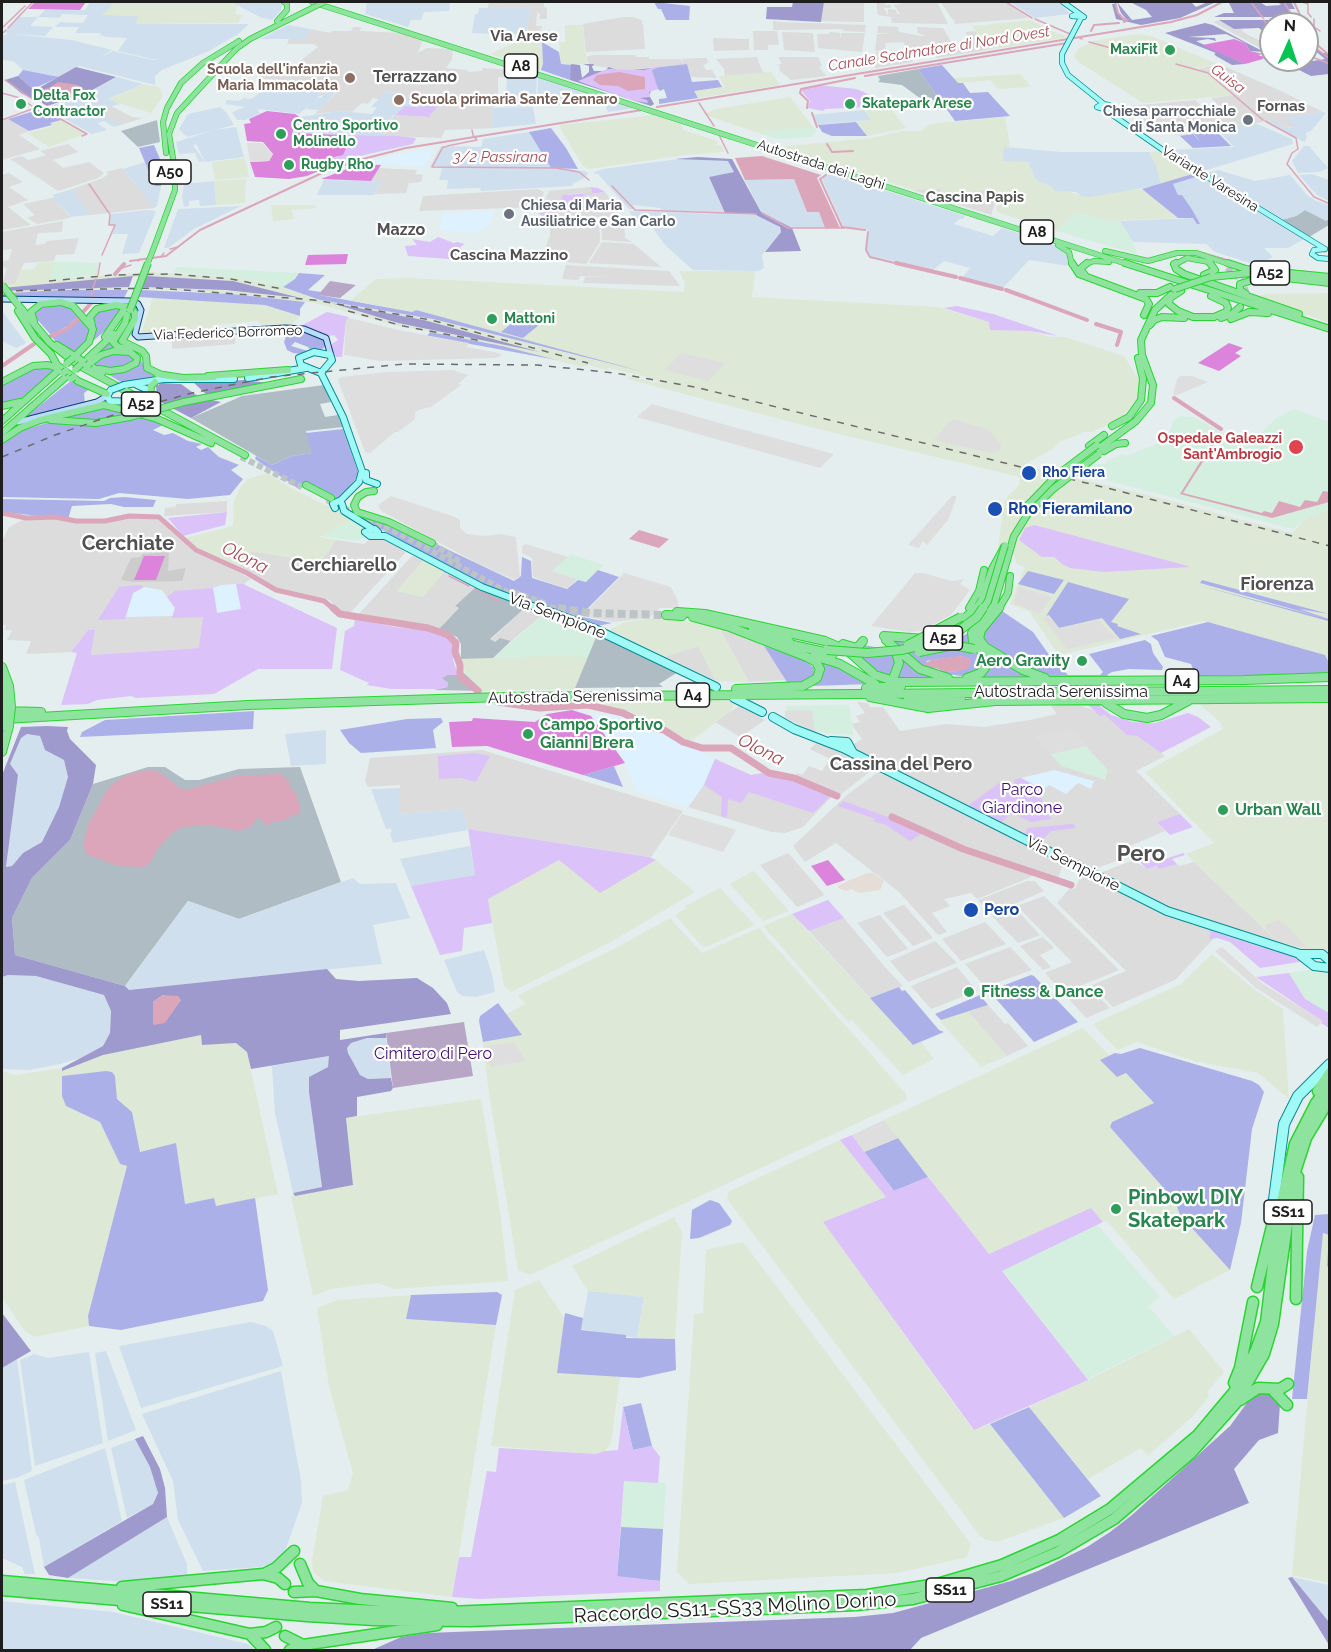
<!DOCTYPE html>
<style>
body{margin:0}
#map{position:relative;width:1331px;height:1652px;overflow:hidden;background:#e4eeef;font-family:Raleway,sans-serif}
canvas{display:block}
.frame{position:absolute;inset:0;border:3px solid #1e1e1e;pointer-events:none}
.north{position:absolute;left:1259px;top:12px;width:60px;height:60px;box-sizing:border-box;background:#fff;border:2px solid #a5a5a5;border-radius:50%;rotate:3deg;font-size:16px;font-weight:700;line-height:24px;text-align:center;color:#1e1e1e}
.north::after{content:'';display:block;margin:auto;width:21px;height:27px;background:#05c651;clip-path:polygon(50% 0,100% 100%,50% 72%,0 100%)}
</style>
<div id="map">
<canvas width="1331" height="1652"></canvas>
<div class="frame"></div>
<div class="north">N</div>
</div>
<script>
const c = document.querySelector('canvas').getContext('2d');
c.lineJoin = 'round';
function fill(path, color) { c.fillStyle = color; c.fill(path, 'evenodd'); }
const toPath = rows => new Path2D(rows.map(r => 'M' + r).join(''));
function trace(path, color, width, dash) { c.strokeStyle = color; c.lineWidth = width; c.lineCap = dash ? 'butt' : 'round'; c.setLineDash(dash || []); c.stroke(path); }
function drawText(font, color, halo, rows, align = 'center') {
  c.font = font + ' Raleway,sans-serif'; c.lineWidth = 4.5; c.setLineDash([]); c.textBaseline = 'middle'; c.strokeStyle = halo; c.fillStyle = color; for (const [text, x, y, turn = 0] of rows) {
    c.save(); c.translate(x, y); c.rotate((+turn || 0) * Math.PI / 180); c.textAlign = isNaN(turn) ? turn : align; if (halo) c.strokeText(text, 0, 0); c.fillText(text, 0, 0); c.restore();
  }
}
fill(toPath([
 [489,2,544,2,544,7,547,8,547,19,539,19,540,14,537,13,536,26,543,26,540,30,543,30,527,34,530,7,488,8],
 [824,2,864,2,864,22,821,21],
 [876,2,885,2,885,5,891,5,891,8,884,8,887,13,885,14,888,14,888,9,890,9,896,10,897,14,900,14,894,5,908,2,889,2,937,2,948,24,892,23,891,17,878,15],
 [941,2,1005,2,1029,18,955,24,954,21,956,20,952,19],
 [623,17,634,17,643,21,641,22,643,24,645,49,586,52,583,24],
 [1219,20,1234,29,1240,28,1246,34,1271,46,1271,54,1213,22],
 [773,21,780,22,866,25,865,32,843,31,843,29,773,30],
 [878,26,898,27,899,32,921,36,925,36,918,33,917,27,943,28,953,45,962,45,960,40,970,39,965,32,975,31,987,50,937,58,932,47,907,48,903,42,885,43,886,50,875,51,877,34,894,34,877,33],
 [353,27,361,27,360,31,402,33,423,39,418,53,427,48,453,49,452,59,446,68,468,70,467,72,482,71,483,68,509,70,506,77,498,77,498,106,491,108,493,128,445,130,441,138,383,136,394,115,429,117,444,97,432,102,423,101,401,106,387,105,398,93,385,92,379,99,373,98,368,104,362,103,352,112,339,111,315,114,337,92,316,97,329,85,257,78,269,68,288,71,318,47,314,44,287,44,289,39,305,39,310,29,331,33,332,31,351,31],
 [753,31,777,31,779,45,768,45,768,50,754,50],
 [782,32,813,33,815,52,784,50],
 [830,32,840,33,841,40,841,33,865,33,862,52,818,48,817,34,829,34],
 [713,38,749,39,749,50,714,51],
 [909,49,909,55,913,62,875,68,876,52],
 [593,55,635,55,636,57,649,57,649,59,680,59,681,65,624,70,589,65,586,57],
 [757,57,762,71,766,73,725,76,724,69,716,59],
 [778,57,818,57,822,66,819,67,826,76,791,80,780,71,779,65,774,65,782,64],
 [698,58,707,58,708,63,703,65,706,70,712,70,717,78,691,77,687,64,683,64,682,59],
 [1219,64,1281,91,1323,112,1284,118,1296,126,1285,128,1274,120,1181,136,1173,134,1165,127,1145,129,1139,124,1145,123,1137,116,1133,116,1119,107,1195,100,1211,115,1227,114,1211,98,1235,95,1209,73,1198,69],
 [111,106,132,117,143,118,121,125,96,111],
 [8,119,29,131,19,135,40,149,2,160,2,121],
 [68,144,78,152,53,160,63,168,89,162,104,173,98,178,58,191,10,159,21,156,29,160,46,155,40,151],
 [122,168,154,208,90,215,72,189,103,178,108,174,106,172],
 [379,168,417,170,415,174,423,175,421,182,409,183,406,193,375,194,381,182,371,181],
 [9,173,23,182,9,187,28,200,8,207,31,225,2,230,2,175],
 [591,187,593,193,568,194,555,211,540,211,549,191],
 [538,189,544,192,539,207,419,211,423,196],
 [916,189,940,189,944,194,984,190,995,196,996,200,991,215,913,190],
 [605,192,622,217,553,216,557,211,583,211,583,195],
 [52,198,70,216,69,218,37,224,27,218,35,215,23,204],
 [548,219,599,220,600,242,586,264,536,259,545,248,550,236,550,223],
 [601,220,624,220,625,238,632,242,602,240],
 [63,221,62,232,38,233,35,245,45,244,47,241,79,238,74,254,56,255,54,261,24,263,15,284,3,286,2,284,7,268,2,267,2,261,9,260,12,249,2,250,2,232],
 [602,242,634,244,661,267,589,263],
 [566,265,669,271,680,286,583,283,585,277,611,277,580,276,578,280,562,279],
 [235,332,235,344,172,349,172,337],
 [227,501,227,512,164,516,165,508,175,507,177,504],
 [135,517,161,520,191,548,251,579,243,584,236,584,199,648,91,655,95,630,88,630,71,652,26,654,31,641,7,640,12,630,5,630,6,625,2,625,2,541,9,527,23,520,54,519,86,523],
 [378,533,406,552,349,614,335,609,331,601,326,599,276,589,239,567,252,551,320,563,336,540,364,544],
 [416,554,424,560,397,591,423,597,445,570,477,586,455,606,459,608,439,629,358,615,411,557],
 [526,607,545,613,511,641,500,638,495,642,490,640],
 [718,626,764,646,785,680,749,682],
 [698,646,716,681,664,657],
 [857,702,868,703,870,707,883,707,900,731,946,724,984,727,1030,720,1057,714,1049,703,1072,703,1105,714,1127,734,1137,736,1165,756,1136,771,1180,814,1157,822,1165,831,1123,849,1128,857,1091,870,854,750,854,744,862,739,851,724,860,722,856,716,865,713],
 [739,706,765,720,740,737,715,722],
 [817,742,871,764,872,770,840,795,795,776,797,773,802,775,809,766,822,771,830,759,810,749],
 [482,750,492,753,683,811,651,857,468,829,463,809,400,814,400,785,368,787,365,781,370,758],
 [715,759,751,775,762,773,791,780,832,796,803,827,785,833,772,832,688,807,703,785],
 [881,770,1063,863,1058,879,1033,870,1031,877,977,899,971,893,944,899,950,906,932,913,947,932,938,935,899,892,836,843,805,862,793,846,848,794],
 [788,853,824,894,823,896,797,907,760,865],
 [1134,860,1147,869,1156,866,1159,869,1177,864,1180,866,1194,862,1278,942,1220,926,1217,935,1175,980,1113,1007,1092,985,1126,971,1057,903,1070,888,1075,889,1083,872,1092,876],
 [1027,881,1035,881,1044,891,991,914,978,900],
 [1044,896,1119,970,1063,993,1045,973,1072,962,1017,906],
 [904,905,928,932,933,938,913,946,883,913],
 [1014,907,1040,935,1018,943,992,916],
 [880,915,908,949,887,957,857,923],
 [844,918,884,966,903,986,870,998,809,931],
 [985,922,1006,944,961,961,942,939],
 [1043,937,1054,948,1040,955,1051,967,1043,970,1020,946],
 [935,941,957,963,908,982,890,961],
 [1010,947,1032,970,985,987,965,964],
 [957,967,977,991,931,1009,911,986],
 [1089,987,1110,1008,1086,1018,1066,996],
 [988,1005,1005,1024,1008,1023,1028,1046,1007,1056,968,1012]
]), '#dbdcdb');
fill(toPath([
 [813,127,817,132,809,137,778,139,755,132],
 [1075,212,1104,220,1120,221,1133,242,1137,254,1057,231],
 [54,262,69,262,99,263,97,275,48,280],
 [177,267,299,273,295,279,283,287,232,277,173,272],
 [1294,409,1329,422,1329,509,1304,520,1293,529,1086,475,1073,468,1084,464,1105,464,1105,462,1123,454,1126,456,1161,442,1169,433,1174,420,1179,416,1194,417,1223,433,1242,437,1261,433,1275,419],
 [354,519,365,528,365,536,358,541,320,536],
 [570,554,604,565,586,582,552,571],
 [545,613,599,632,588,657,493,658],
 [849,705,854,735,812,732,785,718,787,706],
 [1086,746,1108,770,1105,780,1061,766,1050,754],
 [1308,970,1329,971,1329,1013,1305,999,1289,973],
 [1097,1225,1160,1297,1148,1306,1174,1336,1087,1379,1002,1270],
 [624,1481,666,1483,663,1529,621,1527]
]), '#d4efdf');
fill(toPath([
 [115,2,231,2,238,5,235,14,242,15,238,23,134,24,138,16,101,15],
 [1031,20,1051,31,1070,37,987,50,972,26],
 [565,25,583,25,587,64,561,64,559,42,565,42],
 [1138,34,1151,36,1217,64,1195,69,1207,73,1234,95,1143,103,1080,63,1074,56,1079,48,1093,42,1092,41],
 [517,42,542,42,543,64,541,70,490,54],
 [771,72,780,85,698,98,693,91,724,87,719,76],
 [1020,74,1031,87,999,89,990,80,958,83,954,78],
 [143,84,159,87,161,91,162,98,151,113,107,100],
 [790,97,813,127,755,132,703,114,716,109],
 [891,109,906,128,867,136,857,122,871,120,864,110],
 [654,115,682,125,683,130,718,141,716,145,722,146,724,152,686,155,589,169,583,166,560,128,560,125],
 [1005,117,1010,147,1004,147,1028,162,1036,180,1063,192,1068,191,1079,195,1142,189,1178,218,1109,221,1075,212,1057,231,1002,214,996,210,999,200,997,196,989,190,944,194,940,189,913,190,778,147,872,138,902,131,921,131,929,125,939,123],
 [61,120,86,134,49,147,27,133,53,126,49,123],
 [1160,151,1196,173,1161,185,1156,165,1149,152],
 [245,158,249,177,215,180,212,162],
 [246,179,245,203,216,205,214,181],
 [271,205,315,205,316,208,292,210,294,219,273,221],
 [54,262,49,280,148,272,232,277,283,287,320,300,433,319,618,366,416,310,412,312,351,300,376,279,409,278,684,292,685,283,679,271,755,271,752,297,938,307,989,322,991,330,1030,331,1051,337,1065,337,1124,356,1141,383,1141,393,1121,419,1092,432,1082,432,1080,434,1059,442,1053,449,1023,465,1160,498,1292,533,1304,520,1329,509,1329,663,1325,655,1204,621,1064,654,1056,651,1029,611,1010,604,1025,567,1017,564,1013,553,998,548,1004,504,1008,496,1019,485,1020,477,814,428,627,379,630,376,655,383,658,381,639,375,609,368,606,370,589,365,582,367,502,346,389,324,315,303,232,294,162,290,59,290,2,294,2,291,110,287,203,289,296,296,233,281,146,276,2,288,2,286,15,284,21,270,35,269,37,263],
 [336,305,424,320,523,348,398,323],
 [1329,293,1329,323,1255,296,1267,294],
 [153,297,265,305,300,316,291,325,286,326,268,324,262,329,258,321,212,325,211,333,141,333],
 [267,473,289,487,354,519,319,537,336,540,320,563,252,551,239,567,195,548,185,538,233,526,234,500,241,486,248,479],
 [424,560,445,570,423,597,396,591],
 [661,617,718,626,749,682,716,681,698,646,664,657,607,631,625,622],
 [554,656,588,657,575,689,483,691,467,678,461,659],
 [725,697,735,703,731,711,691,741,653,725,631,712,599,704,599,700],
 [1329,700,1329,955,1321,949,1303,949,1278,942,1194,862,1186,854,1214,843,1145,772,1223,729,1220,722,1198,703],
 [559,860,600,892,656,860,695,892,611,942,511,992,504,985,488,899],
 [753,871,755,872,789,911,763,921,730,884],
 [720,888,755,925,706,947,701,945,675,915,686,908,685,906],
 [792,914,913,1045,921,1042,934,1059,903,1075,852,1020,848,1022,763,926],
 [670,918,702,953,759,928,906,1094,907,1100,530,1275,518,1270,489,1094,483,1042,521,1035,507,1014,525,1004,518,995,614,949],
 [1212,954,1255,990,1283,1009,1289,1099,1258,1073,1194,1061,1137,1042,1117,1050,1094,1025,1095,1023,1181,984],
 [967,1010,1003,1051,1007,1056,981,1067,940,1021],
 [1083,1028,1110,1056,1101,1060,1126,1073,1154,1104,1112,1122,1110,1127,1175,1201,1180,1215,1230,1270,1174,1299,1107,1221,1103,1222,1091,1208,989,1255,884,1120],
 [201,1035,202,1045,236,1043,247,1052,278,1194,216,1206,214,1198,185,1204,176,1144,139,1152,132,1112,117,1099,115,1076,105,1071,62,1076,66,1106,100,1122,120,1164,127,1166,88,1316,89,1326,34,1337,29,1334,23,1329,2,1297,2,1071,16,1075,62,1068,63,1071,103,1055],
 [481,1099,500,1211,508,1281,394,1289,378,1283,330,1289,313,1296,291,1196,353,1185,346,1118],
 [840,1140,886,1197,823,1222,973,1430,990,1424,1064,1518,997,1542,987,1540,980,1536,727,1199,728,1192],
 [674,1217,682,1232,675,1339,637,1338,644,1297,588,1291,572,1266],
 [1322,1233,1329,1235,1327,1266,1330,1267,1329,1583,1292,1575],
 [743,1242,971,1544,967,1557,897,1573,689,1584,677,1572,694,1314,703,1313,706,1250],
 [539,1280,565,1319,557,1373,620,1376,611,1443,605,1451,596,1454,491,1446,515,1290],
 [411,1295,406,1319,496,1325,452,1597,324,1581,313,1572,312,1561,323,1496,348,1490,353,1473,329,1387,317,1308,338,1300],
 [1189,1329,1224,1372,1207,1392,1209,1396,1192,1417,1148,1456,1141,1448,1088,1479,1029,1407,1088,1380]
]), '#dee8d6');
fill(toPath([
 [434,148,424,167,365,163,394,155],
 [485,211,495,211,489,226,485,226,478,233,439,230,442,214],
 [236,584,241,609,217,613,213,588,221,585],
 [144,587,162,590,175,608,173,616,125,617,133,593],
 [600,713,621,716,715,759,704,785,688,807,637,791,625,763,591,716],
 [1054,770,1094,781,1091,789,1078,783,1066,794,1049,785,1043,790,1021,778]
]), '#def1fe');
fill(toPath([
 [169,552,168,571,186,568,182,581,133,582,121,580,131,558,141,557,142,554]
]), '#ccc');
fill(toPath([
 [918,69,943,104,938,104,928,97,921,99,902,85,878,82,880,80,878,76],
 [157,120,160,142,138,147,121,131],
 [1305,210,1326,220,1329,219,1329,225,1309,237,1281,220,1296,216],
 [324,385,331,402,320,404,325,417,338,415,343,427,306,431,313,453,292,456,272,465,191,418,242,396],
 [477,586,498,596,526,607,490,639,495,642,500,638,511,641,493,658,461,659,461,644,457,637,439,629,459,608,455,606],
 [597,635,637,652,636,654,678,672,659,684,663,687,575,688],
 [464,673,483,691,434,690,447,687,448,683,441,678,447,675],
 [148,767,165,767,185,780,199,780,239,769,300,767,341,882,239,919,188,901,125,986,15,955,12,918,32,878,70,840,93,784]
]), '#b0bcc3');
fill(toPath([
 [90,2,115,2,102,15,138,16,135,24,249,24,238,34,209,51,162,70,155,76,155,85,79,66,59,77,23,70,13,61,2,60,2,36,8,34,5,32,19,17,38,17,45,10,85,10],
 [62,14,88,15,83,23,60,22,55,27,79,27,75,33,101,33,100,35,107,37,127,38,118,51,157,60,175,60,153,60,113,51,99,58,112,50,72,40,9,34,45,36,53,27,30,26,38,17,59,18],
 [231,2,280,2,282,3,281,10,272,20,262,18],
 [367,2,450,2,449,11,424,12,421,20,411,20,408,27,365,14],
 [1010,2,1059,2,1070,14,1035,18],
 [530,7,527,34,507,34,508,29,499,28,492,28,491,34,472,33,475,14,478,14,479,8],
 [288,25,310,29,305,39,260,39],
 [117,77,143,84,108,99,120,104,97,111,121,125,114,127,104,121,97,123,107,130,92,134,45,108,88,93],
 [537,77,536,93,521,93,537,93,536,106,505,107,507,78],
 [538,78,540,78,634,108,608,112,605,105,559,105,560,93,557,106,537,106],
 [286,82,303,83,295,92,301,92,308,85,327,86,317,97,321,98,328,91,337,91,319,110,306,109,309,105,299,114,259,109,258,112,261,113,245,120,237,120,232,112,245,107,225,104,227,100,239,101,244,98,251,99,268,87,276,90],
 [385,92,398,93,388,105,401,106,411,94,424,95,422,98,425,102,421,107,404,106,396,115,393,115,383,136,291,134,300,117,339,111,372,114,377,107,371,107],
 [220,107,226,112,234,125,187,137,179,129,188,114],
 [533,107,536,124,493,128,491,108],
 [864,110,871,120,818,125,811,115],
 [1323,112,1326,113,1311,131,1306,133,1307,138,1304,142,1266,121,1274,120,1285,128,1294,127,1283,118],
 [1255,123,1292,139,1293,144,1203,171,1169,150,1234,147,1217,129],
 [236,127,244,157,205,162,196,144,193,145,204,161,199,162,195,153,179,154,176,142,214,130],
 [529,132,551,168,585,171,588,173,586,177,574,183,572,186,481,191,480,188,447,189,448,180,439,180,442,168,430,167,441,146,481,147,483,139],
 [1304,146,1309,146,1328,168,1320,172,1298,173,1292,161],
 [1004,147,1061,152,1149,152,1156,165,1161,185,1089,197,1081,196,1076,192,1055,191,1052,187,1036,180,1028,162,1003,161],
 [679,159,728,161,735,172,709,177,725,213,662,210,660,208,633,205,635,209,629,209,598,174,592,173,603,169],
 [145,162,155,186,161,186,157,206,154,208,123,169],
 [1218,170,1255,181,1290,175,1307,195,1316,201,1329,205,1329,219,1326,221,1305,210,1296,216,1281,220,1207,173],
 [831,173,965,216,963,219,959,219,954,224,993,236,1002,228,1057,246,1067,252,1069,266,1029,260,1003,288,962,278,970,268,944,261,933,270,871,256,867,250,869,231,862,228,844,228,822,179],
 [1312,174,1329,180,1329,201,1317,195,1299,175],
 [1199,176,1230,195,1304,239,1288,248,1264,248,1273,257,1257,265,1215,252,1206,244,1133,242,1120,221,1193,218,1199,224,1193,211,1178,195,1173,184],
 [794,179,807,212,819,212,825,228,788,228,761,212,745,180],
 [324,180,371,181,381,182,374,195,317,195],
 [214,181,216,205,200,206,199,200,189,201,189,206,184,207,182,197,184,184],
 [72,189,90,215,69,217,70,215,52,198,55,197,52,195],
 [241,206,194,229,168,248,164,248,178,209],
 [147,210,156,211,139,253,122,254,128,234,112,234,115,226,109,225,111,214],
 [629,211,756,215,778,225,781,232,762,255,764,268,758,271,693,270,665,245,652,227,635,221],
 [2,311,26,343,16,348,2,341],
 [326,730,326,764,291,766,285,734],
 [27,734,40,736,45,750,64,760,68,777,59,807,42,842,23,853,12,866,6,867,18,775,10,764,21,738],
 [400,788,400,814,463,809,468,830,393,843,390,833,392,832,390,828,386,829,371,789],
 [470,846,475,875,411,886,400,859],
 [353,878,360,884,396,883,410,918,373,925,382,964,129,990,125,986,188,901,239,919],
 [484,950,492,974,495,992,476,997,462,996,457,992,444,960],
 [8,975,36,976,104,995,111,1011,110,1033,103,1046,81,1058,60,1064,30,1070,2,1069,2,977],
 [367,1038,386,1038,391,1078,368,1079,360,1075,353,1066,347,1048,351,1043],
 [330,1056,328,1067,309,1077,309,1092,322,1187,293,1193,275,1113,272,1066],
 [588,1291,644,1297,637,1338,581,1329],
 [251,1322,266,1326,273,1331,283,1366,141,1408,119,1346],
 [106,1351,136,1430,108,1441,95,1353],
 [89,1352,103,1443,35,1466,20,1360,34,1354,48,1358],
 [17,1359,32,1471,16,1478,2,1481,2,1368],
 [281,1371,301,1481,302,1503,284,1554,272,1564,261,1567,203,1571,178,1520,173,1481,142,1414],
 [135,1439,150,1467,158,1493,153,1504,127,1518,111,1448],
 [105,1448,122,1521,44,1567,39,1538,36,1534,24,1480],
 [15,1482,35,1574,25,1574,22,1567,2,1558,2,1485],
 [167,1517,187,1564,187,1578,126,1582,68,1578],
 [1292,1577,1329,1585,1329,1622],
 [2,1601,113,1612,248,1644,255,1650,2,1650]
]), '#d0dfed');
fill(toPath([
 [654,2,690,6,689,20,666,20,661,9,658,9],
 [542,42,559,52,561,64,573,65,570,80,541,70,543,64],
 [687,64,692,82,718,80,722,87,694,91,698,98,659,104,659,99,667,98,664,89,660,91,658,89,652,68],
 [942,65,958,83,963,83,970,93,988,92,1010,116,955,121,918,69],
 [23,70,59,77,33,89,18,76],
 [41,109,61,120,50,123,52,125,29,131,8,119],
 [856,122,867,136,832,136,822,132,818,125],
 [551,128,566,148,578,169,551,168,529,132],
 [1215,130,1231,146,1193,148,1180,136,1193,134,1200,141,1194,134],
 [154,145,163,166,161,186,155,186,139,148],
 [1196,173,1199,176,1173,184,1178,195,1182,195,1193,211,1200,224,1197,224,1193,218,1178,218,1142,189],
 [299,273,325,275,308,290,321,292,319,295,412,312,416,310,644,372,433,319,320,300,283,287,295,279],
 [59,290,128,290,124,298,2,297,2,294,10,293],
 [141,290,232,294,305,302,300,309,300,316,265,305,138,297],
 [44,304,69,305,91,329,89,340,76,353,56,342,52,337,70,328,79,319,75,319,68,326,51,335,34,316,34,310],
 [122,306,106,330,87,346,94,337,95,330,91,319,96,310],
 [523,314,545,320,523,338,501,332],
 [299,329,326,340,327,345,321,350,311,351,308,347,295,342,291,346,308,351,303,354,293,353,287,350,284,342,287,334],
 [430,332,502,346,557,360,427,336],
 [111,342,137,353,147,371,172,378,125,383,119,381,103,371,110,372,139,361,130,351,94,356],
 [126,352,135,360,131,365,103,369,92,364,112,353],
 [38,366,57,369,20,400,2,405,2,383],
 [72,380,91,388,84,393,85,404,20,421],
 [101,406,165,424,153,430,164,435,173,433,188,441,202,444,196,447,201,450,208,447,219,457,239,465,231,470,243,479,230,495,188,499,119,493,99,499,2,497,2,443,18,432,49,422,105,422,58,418],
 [343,429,359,475,340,498,332,501,325,501,334,496,309,483,299,489,255,459,256,456,272,465,292,456,312,453,306,433],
 [124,497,156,500,153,507,124,507,111,504,72,506,68,519,2,512,2,499,104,501,110,498],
 [361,518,379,521,434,543,514,581,521,576,522,557,531,561,532,578,567,589,578,580,586,582,598,570,619,577,581,615,582,617,612,623,597,626,508,596,463,575],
 [1028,571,1064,580,1054,594,1018,584],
 [1202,580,1329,614,1299,609,1329,619,1328,621,1198,585,1324,618,1200,583],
 [1068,582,1129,599,1111,622,1118,624,1117,626,1141,634,1120,639,1102,618,1059,628,1049,615,1046,616],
 [1002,611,1033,632,1052,659,1068,675,1100,675,1103,672,1089,654,1145,640,1151,644,1153,653,1163,667,1162,670,1129,669,1112,672,1107,675,1111,679,1041,676,989,647,981,634],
 [1208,622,1325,655,1329,663,1329,674,1192,676,1190,673,1193,669,1191,664,1165,657,1158,641,1151,636],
 [979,630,977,639,984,647,1023,672,1043,680,956,681,895,680,902,658,914,669,937,678,963,680,983,675,990,668,991,660,976,642,975,634],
 [970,632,976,652,984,661,982,668,969,676,961,676,928,671,889,638,948,644],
 [962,656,956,672,937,670,926,661],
 [864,645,891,650,896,662,889,679,880,675,859,658,860,648],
 [764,646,805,660,814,668,814,676,802,683,788,684],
 [817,661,831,663,871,684,811,686],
 [254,711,253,729,80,737,82,732,105,720],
 [441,718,443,722,433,730,436,748,361,753,349,743,340,730,407,719],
 [614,766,623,787,583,775],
 [1031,975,1034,976,1078,1022,1034,1042,989,991],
 [899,987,902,991,905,990,939,1030,944,1032,913,1045,870,998],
 [980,995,988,1005,941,1020,935,1014],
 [498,1003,522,1035,483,1042,479,1021,480,1016],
 [1140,1048,1252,1081,1259,1085,1264,1092,1252,1129,1241,1223,1230,1270,1180,1215,1175,1201,1110,1127,1112,1122,1154,1103,1126,1073,1117,1077,1100,1060,1115,1053,1121,1054],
 [106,1071,112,1072,115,1076,117,1099,132,1112,140,1152,176,1143,185,1204,214,1198,216,1206,255,1198,268,1290,263,1301,121,1330,89,1326,88,1316,127,1166,120,1164,100,1122,66,1106,62,1096,62,1076],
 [898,1138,928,1177,894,1191,864,1152],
 [710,1200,719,1203,732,1221,730,1225,699,1238,690,1239,692,1210],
 [1329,1214,1329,1267,1327,1266,1329,1235,1323,1233,1307,1399,1292,1399,1307,1251,1315,1215],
 [497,1292,502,1295,496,1325,406,1319,411,1295],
 [565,1313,583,1318,581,1330,626,1335,626,1338,675,1339,676,1370,639,1378,557,1373],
 [641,1403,652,1446,633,1450,623,1407],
 [1029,1407,1101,1496,1064,1518,990,1424],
 [621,1527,663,1529,660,1581,617,1577]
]), '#abb1e8');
fill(toPath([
 [793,2,824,2,821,22,766,19,767,7,792,7],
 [1117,2,1132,20,1152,17,1146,10,1130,2,1191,2,1196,7,1208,2,1216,2,1180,18,1141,25,1116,19,1112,4,1115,4,1118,13,1123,20,1127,20,1121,13],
 [1232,2,1260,2,1266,6,1281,5,1278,2,1291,2,1295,9,1289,9,1294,17,1214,17,1224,13,1234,13,1229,3],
 [1219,20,1271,20,1273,24,1271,24,1271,46,1259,40,1270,38,1259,28,1234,29],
 [1205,23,1213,25,1264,52,1250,51,1245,43,1226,34,1188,37,1215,38,1216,41,1208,39,1196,41,1245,64,1232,65,1216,56,1214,54,1216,53,1165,33],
 [1307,40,1323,53,1328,53,1329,74,1311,76,1289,65,1325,59,1307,44],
 [571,64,580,65,582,78,589,72,589,66,583,64,594,64,592,67,594,71,606,71,608,67,621,71,652,68,658,89,652,89,649,95,654,104,651,106,570,80],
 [76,67,116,77,87,93,47,106,42,103,42,100,36,101,21,93,5,80,18,76,33,89,37,89],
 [698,157,732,159,761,212,792,228,801,251,765,252,781,232,780,227,754,214,725,213,709,177,734,172,728,161,675,159],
 [133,276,129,287,2,291,2,288],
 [146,276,233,281,301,298,225,290,142,287],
 [331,303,424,320,540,352,398,323],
 [244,380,268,383,207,395,194,383],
 [162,383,181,384,199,397,221,402,191,418,157,400,156,386],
 [47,726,68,727,67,731,70,739,96,765,93,784,70,840,32,878,12,918,15,955,125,986,129,990,327,969,336,979,359,981,417,978,433,988,447,1003,451,1014,340,1030,340,1040,386,1033,386,1038,367,1038,351,1043,347,1048,348,1053,360,1075,368,1079,391,1078,393,1088,391,1091,357,1097,357,1116,346,1118,353,1185,295,1196,293,1193,322,1187,309,1092,309,1077,328,1067,329,1056,251,1069,247,1052,236,1043,202,1045,201,1035,103,1055,62,1071,62,1068,103,1046,110,1033,111,1011,104,995,36,976,8,975,2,977,2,775,21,727],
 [27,734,40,736,45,750,64,760,68,777,59,807,42,842,23,853,12,866,6,867,18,775,10,764,21,738],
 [163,995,181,1000,172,1010,153,1024,153,1002],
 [2,1313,31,1351,2,1368],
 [1263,1392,1273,1396,1280,1404,1278,1433,1259,1440,1234,1469,1249,1503,921,1638,910,1650,372,1650,401,1637,427,1633,854,1617,893,1613,1011,1581,1038,1571,1087,1547,1110,1532,1132,1515,1230,1426,1252,1396],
 [143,1436,160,1469,165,1488,167,1517,68,1578,49,1575,44,1567,153,1504,158,1493,150,1467,135,1439],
 [1292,1577,1329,1622,1329,1645,1288,1578]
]), '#9f9acd');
fill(toPath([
 [330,281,356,285,340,298,318,295],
 [464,1022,473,1076,393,1088,386,1033]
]), '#b8a6c7');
fill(toPath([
 [680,59,683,65,661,66,652,70,658,89,649,92,650,97,640,98,647,100,648,103,631,100,578,81,607,69,644,70,660,66,681,65],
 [817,85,856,89,864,92,884,105,880,107,874,108,872,107,882,105,877,102,868,107,825,109,823,111,808,108,810,101,801,90],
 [437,96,445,97,429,117,396,115,404,106,420,107,425,102,432,102],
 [341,135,397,136,416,138,413,144,364,155,327,167,331,158,338,157,347,144,337,144],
 [591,187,598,188,605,192,583,195,583,211,556,212,553,218,544,217,538,213,555,211,563,195,592,193],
 [438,237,454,243,457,242,465,244,460,247,463,251,449,259,408,256,405,246,417,245,412,239,430,242],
 [957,306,993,314,1058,336,1030,331,990,330,989,322,944,308],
 [327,312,349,317,346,321,342,357,336,357,332,353,332,344,338,340,334,335,328,336,316,330,299,327],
 [227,512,225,525,183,536,168,518],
 [1034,525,1188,566,1189,567,1104,572,1070,568,1062,564,1054,557,1042,557,1019,540,1025,528],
 [236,584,243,584,337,628,332,669,258,669,214,694,136,698,131,696,97,700,88,704,61,705,77,653,71,652,88,630,95,630,91,655,199,648,203,617,172,618,175,608,167,597,175,591,213,588,217,613,241,609],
 [139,585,144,587,133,593,125,619,98,620,119,587],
 [355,619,395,627,433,631,443,635,453,642,453,660,458,675,447,675,442,678,448,683,447,687,438,689,391,689,367,685,369,683,340,670,345,631,354,626],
 [1086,703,1096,703,1111,715,1133,722,1155,723,1188,713,1198,717,1211,727,1161,753,1137,736,1127,735,1105,715,1100,716],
 [474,753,490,756,476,782,461,778,439,779,438,756],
 [715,759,751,775,762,773,791,780,831,796,813,813,749,792,741,803,728,799,727,818,721,816,722,797,704,785],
 [1021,778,1043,790,1039,794,1051,819,1031,822,1012,813,1001,822,968,806,999,783,1006,787,1012,786,1015,782,1014,780],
 [843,801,888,817,921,834,910,841,886,825,873,821,876,819,838,806],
 [1180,814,1193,827,1170,835,1157,822],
 [1073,824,1076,828,1051,831,1039,843,1024,835,1028,828],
 [468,829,649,857,656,860,600,893,559,860,488,899,492,923,464,928,462,951,440,955,411,886,475,875],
 [1144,847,1159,861,1183,853,1185,855,1172,859,1177,864,1159,869,1156,866,1147,869,1130,852],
 [828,900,844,918,809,931,792,914],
 [1209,930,1261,947,1272,948,1302,958,1305,961,1260,968,1230,942,1217,938,1209,939,1211,934],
 [1289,973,1305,999,1329,1013,1329,1028,1321,1023,1322,1021,1256,977],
 [852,1135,894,1191,928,1177,989,1254,1091,1208,1103,1222,1002,1271,1088,1380,974,1430,823,1222,886,1197,840,1140],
 [623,1407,633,1450,652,1446,660,1457,658,1483,624,1481,617,1576,660,1581,660,1591,480,1599,452,1597,459,1557,471,1557,487,1471,496,1472,499,1448,596,1454,605,1451,618,1450]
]), '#dbc2f8');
fill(toPath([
 [35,2,86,2,80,10,28,9],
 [1234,39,1245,43,1250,51,1263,54,1258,55,1264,57,1263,59,1245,64,1202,45],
 [267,111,295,114,300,117,292,133,341,135,338,143,348,144,343,155,331,158,328,167,307,176,289,179,255,177,250,162,269,161,273,154,263,142,247,141,244,124,251,123,249,119],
 [360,164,381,165,371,181,321,179],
 [348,254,346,264,305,265,308,255],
 [1229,343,1243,348,1235,353,1241,356,1219,371,1198,363],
 [144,556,165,556,156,580,134,580],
 [572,710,591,716,625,763,583,775,487,746,452,747,449,722,472,721,473,718,535,722,547,714],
 [828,860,845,880,827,886,811,866]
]), '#dc84dc');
fill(toPath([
 [247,143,262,143,273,154,269,161,250,162],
 [349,318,403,331,469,343,467,347,499,353,502,355,496,358,380,361,344,355,346,320],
 [682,353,725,363,708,381,664,370],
 [453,370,468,375,458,384,461,385,431,407,418,410,415,413,415,419,398,432,395,432,370,453,365,452,338,380,341,377,387,372],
 [1180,376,1192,376,1208,382,1175,396,1173,394,1177,379],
 [652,404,737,428,834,454,820,468,637,417],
 [954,419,989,430,1001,445,1000,450,992,453,934,440,948,423],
 [391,496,455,517,460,520,460,528,467,534,484,536,501,534,516,537,520,577,515,580,477,563,381,511,378,505],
 [952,496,956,496,956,499,948,520,927,545,923,541,919,548,908,545],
 [526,544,568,557,552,571,577,579,567,589,533,577,532,558,522,553,522,546],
 [624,573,671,587,678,601,679,608,660,608,649,618,614,622,582,616],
 [915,573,923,573,952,581,964,579,960,584,970,590,951,615,921,631,909,632,871,626],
 [1019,587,1052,597,1040,614,1014,603],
 [1048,615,1059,628,1098,620,1116,638,1067,649,1044,619],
 [812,710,815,732,785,718,785,711],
 [1073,728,1086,746,1050,754,1035,737],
 [682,814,717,824,736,830,723,852,668,835],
 [1278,920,1286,925,1307,948,1278,942,1265,927,1265,925],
 [1222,947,1263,984,1323,1021,1317,1027,1256,988,1215,951],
 [514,1042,526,1061,490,1067,486,1046],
 [884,1120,898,1138,864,1152,852,1135]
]), '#dedede');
fill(toPath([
 [868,873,873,873,884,881,880,890,859,893,852,889,846,891,838,888,838,886,850,880]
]), '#e4ddd8');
fill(toPath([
 [619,72,645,77,645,89,628,91,618,86,600,85,593,80,597,75],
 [58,82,78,85,84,91,64,99,50,101,33,93,51,87],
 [762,156,821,175,817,178,840,228,825,228,819,212,807,212,794,179,745,180,735,158],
 [1217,435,1220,435,1183,493,1262,513,1264,511,1272,513,1279,501,1300,507,1305,500,1317,502,1323,491,1329,492,1329,502,1272,518,1180,494],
 [639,530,669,539,659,548,629,539],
 [959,656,967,657,971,661,969,668,956,672,944,671,923,664,932,660],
 [149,770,159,772,181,789,189,789,236,776,280,774,289,781,290,788,296,793,301,812,282,821,272,821,268,826,258,817,251,827,239,831,210,825,182,827,171,834,158,848,150,863,144,867,119,866,88,855,83,846,88,825,107,790,116,781,130,774],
 [163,995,178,996,181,1000,165,1023,153,1025,153,1002]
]), '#dba6ba');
trace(toPath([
 [1006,2,1032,18],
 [1251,2,1263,18],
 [1284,2,1293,17],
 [1302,2,1308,4,1308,13,1311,17],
 [26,9,33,2],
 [1035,19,1070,34],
 [1124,19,1128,20],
 [1294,19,1296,24],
 [1314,19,1314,27,1320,31],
 [1264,20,1271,32],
 [3,27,25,6],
 [8,28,25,10],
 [2,34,6,30],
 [1078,37,1082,39],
 [1089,42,1136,55],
 [1307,42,1330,59],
 [1307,55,1330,64],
 [1176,64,1208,73,1263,120],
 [5,80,35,101],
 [2,93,20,98,35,108,2,120],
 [699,103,714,126],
 [43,109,87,134,82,136],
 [1265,121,1296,138,1298,149,1292,153,1287,164,1314,197,1330,204],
 [472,130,473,135],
 [719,135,728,153],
 [474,136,476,139],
 [447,146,477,140],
 [446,147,443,147,432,167,556,168,579,172,589,180],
 [89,184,109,213],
 [612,186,635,210,756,214],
 [762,213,788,228,844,228],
 [170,249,178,247],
 [1177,251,1197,251,1228,260],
 [102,255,115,225,109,225,110,214],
 [161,257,164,253],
 [138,261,140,259],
 [1267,268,1311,272],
 [119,269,131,265],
 [98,275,100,263],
 [93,288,96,279],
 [92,290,92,296,96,298],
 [449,576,469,586],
 [475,589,500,602]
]), '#dba6ba', 1.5);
trace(toPath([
 [1115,2,1118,13,1126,21,1124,22],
 [1294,2,1301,17],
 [1091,31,1094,25,1119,23],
 [1307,36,1330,56],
 [865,76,1067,43],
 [657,107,1171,22,1197,15,1222,2],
 [807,108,808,101,800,93,801,89,855,78],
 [812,113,817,127],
 [827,144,832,152,853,151],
 [826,175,820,179,842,227,865,230],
 [868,232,866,250,870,257,903,265],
 [130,261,166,256,200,230,322,173,355,161,406,148,642,110]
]), '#dba6ba', 2);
trace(toPath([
 [896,263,956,277],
 [115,274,124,264],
 [960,278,1002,289],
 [1006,290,1028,298],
 [1031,299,1087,320],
 [84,311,93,301],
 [1096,324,1121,332,1117,345],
 [49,337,67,329,78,319],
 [2,366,34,344],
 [1174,398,1221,429]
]), '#dba6ba', 4);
trace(toPath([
 [2,513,26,518,55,517,76,521,105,521,129,516,159,517,196,550,247,573,276,590,324,601,335,610]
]), '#dba6ba', 5);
trace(toPath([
 [333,608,340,614,428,628,448,635,456,643,455,652,460,665,460,676,478,691],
 [498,702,539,708,588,705,623,713,651,727,664,730,683,742,702,748,731,748,769,773,794,778,837,796],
 [892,817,963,849,1071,885]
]), '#dba6ba', 7);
trace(toPath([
 [1227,268,1242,281,1246,291,1244,299],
 [241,457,302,487],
 [327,500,404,536,518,598],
 [432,543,460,562],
 [514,592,547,604],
 [541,606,568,610]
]), '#bcc4c5', 6, [6, 3]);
trace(toPath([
 [558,608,590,613,666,615]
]), '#bcc4c5', 8, [8, 4]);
const secondary = toPath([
 [2,299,132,301,138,304,141,310,135,334,138,337,285,328,304,329,326,338,331,356],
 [18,422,97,402,107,396]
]);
const primaryFar3 = toPath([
 [1063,2,1084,17,1072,16,1078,14],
 [1081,18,1062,54,1062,63,1068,75,1104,104],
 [1102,104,1109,105,1111,107,1104,109,1097,107,1102,104],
 [1104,109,1163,150,1325,249],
 [1325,249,1314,250,1312,254,1318,258,1330,259]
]);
const primaryFar2 = toPath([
 [314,352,330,355,332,360,321,373,301,365,299,358,314,352],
 [321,373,343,417,362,471,359,482,341,500,333,504,335,508],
 [248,378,306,368],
 [124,385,164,379,234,379],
 [137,385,146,389,145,397],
 [111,390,107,396,110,401,133,402],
 [366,473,366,480,377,484],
 [342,504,344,511,373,529],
 [375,535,378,532,375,529,365,532,370,536,385,536,482,587,543,610]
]);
const primaryFar1 = toPath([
 [539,608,597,630,716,687],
 [734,698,762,712],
 [773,717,794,729,843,748,1167,911,1300,954,1322,954,1330,961],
 [831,741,847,742,853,753],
 [1300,955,1314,966,1330,968]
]);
const primary = toPath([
 [1271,1222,1284,1124,1298,1096,1330,1064]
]);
const highwayFar3 = toPath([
 [312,2,1130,265],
 [277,21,287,10,287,4,284,2],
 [166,153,163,122,167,108,181,83,203,63,239,41],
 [1058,245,1069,252,1072,265],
 [153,250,175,190,175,170,169,134,177,113,236,49,250,39,314,7],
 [1105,251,1148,261,1177,253,1196,253,1232,265],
 [1083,265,1094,261,1109,262],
 [1174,265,1187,258,1209,262,1211,265]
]);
const highwayFar2 = toPath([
 [1072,263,1079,274,1146,299,1149,304,1144,315],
 [1125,263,1330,329],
 [1176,263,1174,264,1176,269,1184,274,1299,314],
 [1228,263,1246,269,1330,277],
 [1085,275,1080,269,1087,263],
 [1204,275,1215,270,1210,263],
 [1211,277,1251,273],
 [1181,291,1170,298,1169,304,1178,311,1193,317,1214,317,1226,312,1228,308,1226,303,1211,296],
 [1140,293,1157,293,1170,287],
 [1246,294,1240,290,1240,284,1256,279,1286,278,1330,283],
 [15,301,50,343,78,365,245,455],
 [18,311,35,338,51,354,57,365,78,381,107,394],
 [127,315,125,323,113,342,118,347,129,350],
 [1221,318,1232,314,1240,307],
 [1231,319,1249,312,1268,313],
 [34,321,31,312,41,304,61,302,73,306,93,329,89,342,77,354],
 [1150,325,1154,320,1162,317,1184,318],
 [92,326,90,317,97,309,116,305,131,308,135,313,135,319,122,341,142,351,146,356,147,368,162,375],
 [105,337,125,308],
 [57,345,102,373],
 [88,358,114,334],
 [90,363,101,355,114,351,130,352,137,358,136,363,124,369,110,371,99,369],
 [157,374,183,378,214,377],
 [208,376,288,370],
 [2,382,33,366,48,365,58,368],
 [150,399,151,386,155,382],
 [184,402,301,379],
 [127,403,150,412],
 [2,406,20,402],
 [51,420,96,423,130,417],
 [2,421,59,370],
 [1112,426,1129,417,1141,400,1143,379,1138,358],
 [2,433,67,376],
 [2,440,20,428,40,420,104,405,155,418,211,443],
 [1089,446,1104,435],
 [1098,449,1136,421,1151,403,1153,385,1142,355,1141,340,1155,310,1171,295],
 [1104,451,1116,444,1125,443],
 [306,485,331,498],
 [374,491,366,492,358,497,354,505,357,512,389,522,432,543],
 [969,608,979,591,984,570],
 [975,610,981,601,992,569,1004,547],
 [990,610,994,605,1014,536,1029,512,1053,489],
 [998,610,1008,593,1010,576]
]);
const highwayFar1 = toPath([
 [999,608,981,630,979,639,985,647,1023,670,1045,678],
 [677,612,705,614,825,641,848,651,875,675,897,682,1243,680,1330,677],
 [666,615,682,616],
 [693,617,730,627,807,657,816,662,820,669,817,678,803,686,736,689],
 [753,629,789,641],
 [884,636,925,639,958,625,976,608],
 [886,640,920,669,948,678],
 [784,643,833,654],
 [843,644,857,648,863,641],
 [814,656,840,664,875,684],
 [2,667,9,686,11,707],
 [967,678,981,673,987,665,988,659,973,641,972,633,991,608],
 [893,679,899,663,896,652],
 [2,682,5,706],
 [866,688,901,686],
 [870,697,928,708,995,701,1330,698],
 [908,698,926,701,961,698],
 [1106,703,1124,714,1147,718,1161,715,1188,701],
 [5,711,41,712],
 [5,719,248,705,502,697,1330,690],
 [2,752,9,726]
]);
const highway = toPath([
 [1318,1091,1330,1073],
 [1257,1287,1274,1218],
 [1296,1299,1298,1177],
 [1234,1383,1240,1368,1253,1302],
 [1272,1389,1287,1405],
 [1240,1400,1258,1388,1280,1389,1288,1384],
 [300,1564,308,1583,316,1591],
 [264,1574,276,1568,294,1551],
 [2,1581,310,1608,424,1613,867,1595,937,1584,1002,1565,1059,1540,1110,1509,1198,1435,1234,1392,1256,1350,1266,1322,1279,1215,1295,1144,1316,1103,1330,1085],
 [122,1587,263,1574,278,1578,285,1584],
 [2,1590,307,1616,374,1620,470,1621,856,1605,913,1599,1001,1576,1058,1552,1114,1519,1191,1453,1235,1404,1264,1354,1273,1324,1294,1175,1306,1138,1330,1098],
 [294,1592,316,1591,360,1599,452,1608],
 [123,1605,250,1634,266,1632,276,1627],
 [250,1634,265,1650],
 [285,1636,303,1645],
 [290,1650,303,1645,437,1625]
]);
trace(secondary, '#083d72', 7);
trace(primaryFar3, '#048b94', 6);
trace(primaryFar2, '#048b94', 8);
trace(primaryFar1, '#048b94', 10);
trace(primary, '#048b94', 12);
trace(highwayFar3, '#29d531', 6);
trace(highwayFar2, '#29d531', 8);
trace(highwayFar1, '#29d531', 10);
trace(highway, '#29d531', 13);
trace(secondary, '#b9dcf8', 5);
trace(primaryFar3, '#9ff9f5', 4.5);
trace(primaryFar2, '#9ff9f5', 6);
trace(primaryFar1, '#9ff9f5', 8);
trace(primary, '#9ff9f5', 10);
trace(highwayFar3, '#8ee49f', 4.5);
trace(highwayFar2, '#8ee49f', 6);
trace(highwayFar1, '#8ee49f', 8);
trace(highway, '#8ee49f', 10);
trace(toPath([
 [49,281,113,275,172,274,231,279,282,289],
 [2,291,158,288,314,300,431,320,588,363],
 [348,311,403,326,482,341],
 [2,457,55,435,122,412,192,393,271,377,404,364,537,365,615,373,695,387,1123,492,1330,546]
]), '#6c6c6c', 1.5, [7, 7]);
const primaryBridge = toPath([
 [111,390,124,385],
 [133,402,145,397]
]);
const highwayBridgeFar2 = toPath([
 [314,7,325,2],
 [147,265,153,250]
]);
const highwayBridgeFar1 = toPath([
 [2,285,15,301],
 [1175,289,1211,277],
 [130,310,148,263],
 [66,364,73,358],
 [88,365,90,363],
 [75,370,81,364],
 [63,373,66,371],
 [71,379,74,377],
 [130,417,184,402],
 [1053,489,1099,454],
 [1026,507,1056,476,1097,445],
 [982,610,988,601,1005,545]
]);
const highwayBridge = toPath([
 [908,645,961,617],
 [827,650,867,653,901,650,932,643,960,630,977,617,983,608],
 [919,652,953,645,974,649],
 [9,725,11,707],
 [4,726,5,708]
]);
trace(primaryBridge, '#048b94', 8, []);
trace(highwayBridgeFar2, '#29d531', 6, []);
trace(highwayBridgeFar1, '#29d531', 8, []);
trace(highwayBridge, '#29d531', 10, []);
trace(primaryBridge, '#9ff9f5', 6);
trace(highwayBridgeFar2, '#8ee49f', 4.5);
trace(highwayBridgeFar1, '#8ee49f', 6);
trace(highwayBridge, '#8ee49f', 8);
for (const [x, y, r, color] of [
 [1170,50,6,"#2e9e5b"],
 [350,78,6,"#8d6e63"],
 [399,100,6,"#8d6e63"],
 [21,104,6,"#2e9e5b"],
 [850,104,6,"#2e9e5b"],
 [1248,120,6,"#6b7280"],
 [281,134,6,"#2e9e5b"],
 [289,165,6,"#2e9e5b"],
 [509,214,6,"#6b7280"],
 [492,319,6,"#2e9e5b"],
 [1296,447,8,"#e0444e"],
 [1029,473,8,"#1a4fb4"],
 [995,509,8,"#1a4fb4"],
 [1082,661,6,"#2e9e5b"],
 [528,734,6,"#2e9e5b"],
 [1223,810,6,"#2e9e5b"],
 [971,910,8,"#1a4fb4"],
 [969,992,6,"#2e9e5b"],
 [1116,1209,6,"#2e9e5b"]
]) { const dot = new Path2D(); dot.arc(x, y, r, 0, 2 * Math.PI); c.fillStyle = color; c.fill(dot); trace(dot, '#fff', 2); }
drawText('bold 14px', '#27864d', '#fff', [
 ["MaxiFit",1158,50,"right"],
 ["Delta Fox",33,96],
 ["Contractor",33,112],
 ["Skatepark Arese",862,104],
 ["Centro Sportivo",293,126],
 ["Molinello",293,142],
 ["Rugby Rho",301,165],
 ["Mattoni",504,319]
], 'left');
drawText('bold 14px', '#785e54', '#fff', [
 ["Scuola dell'infanzia",338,70],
 ["Maria Immacolata",338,86],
 ["Scuola primaria Sante Zennaro",411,100,"left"]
], 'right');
drawText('bold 14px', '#5b616d', '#fff', [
 ["Chiesa parrocchiale",1236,112],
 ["di Santa Monica",1236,128],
 ["Chiesa di Maria",521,206,"left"],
 ["Ausiliatrice e San Carlo",521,222,"left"]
], 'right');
drawText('14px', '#1e1e1e', '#fff', [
 ["Autostrada dei Laghi",821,165,18],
 ["Variante Varesina",1210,179,32],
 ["Via Federico Borromeo",228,333,-2]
]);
drawText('bold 14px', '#be3a42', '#fff', [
 ["Ospedale Galeazzi",1282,439],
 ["Sant'Ambrogio",1282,455]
], 'right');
drawText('bold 14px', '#164399', '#fff', [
 ["Rho Fiera",1042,473]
], 'left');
drawText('bold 15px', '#515151', '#fff', [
 ["Via Arese",524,36],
 ["Fornas",1281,106],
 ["Cascina Papis",975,197],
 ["Cascina Mazzino",509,255]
]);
drawText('italic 15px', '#ab4d57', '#fff', [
 ["Canale Scolmatore di Nord Ovest",939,49,-9],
 ["Guisa",1228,79,37],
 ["3/2 Passirana",500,157]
]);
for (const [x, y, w] of [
 [521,66,33],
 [170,172,42],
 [1037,232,33],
 [1270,273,39],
 [141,404,39],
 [943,638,39],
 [1182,681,33],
 [693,695,33],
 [1288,1212,48],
 [950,1590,48],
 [167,1604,48]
]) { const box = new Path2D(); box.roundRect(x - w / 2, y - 12, w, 24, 4.5); c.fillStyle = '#fff'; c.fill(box); trace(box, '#1e1e1e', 1.5); }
drawText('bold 15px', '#1e1e1e', null, [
 ["A8",521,66],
 ["A50",170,172],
 ["A8",1037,232],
 ["A52",1270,273],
 ["A52",141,404],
 ["A52",943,638],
 ["A4",1182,681],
 ["A4",693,695],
 ["SS11",1288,1212],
 ["SS11",950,1590],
 ["SS11",167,1604]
]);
drawText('bold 16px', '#515151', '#fff', [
 ["Terrazzano",415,77],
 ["Mazzo",401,230]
]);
drawText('bold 16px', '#164399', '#fff', [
 ["Rho Fieramilano",1008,509],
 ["Pero",984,910]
], 'left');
drawText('16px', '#1e1e1e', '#fff', [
 ["Via Sempione",557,616,21],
 ["Autostrada Serenissima",1061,692],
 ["Autostrada Serenissima",575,697,-1],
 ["Via Sempione",1073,864,27]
]);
drawText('bold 16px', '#27864d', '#fff', [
 ["Aero Gravity",1070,661,"right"],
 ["Campo Sportivo",540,725],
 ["Gianni Brera",540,743],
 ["Urban Wall",1235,810],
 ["Fitness & Dance",981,992]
], 'left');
drawText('16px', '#410e79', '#fff', [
 ["Parco",1022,790],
 ["Giardinone",1022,808],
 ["Cimitero di Pero",433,1054]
]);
drawText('italic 18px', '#ab4d57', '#fff', [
 ["Olona",245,558,27],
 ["Olona",761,750,27]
]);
drawText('bold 18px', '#515151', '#fff', [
 ["Cerchiarello",344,566],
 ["Fiorenza",1277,585],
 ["Cassina del Pero",901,765]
]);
drawText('bold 20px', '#515151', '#fff', [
 ["Cerchiate",128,544]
]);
drawText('bold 20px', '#27864d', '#fff', [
 ["Pinbowl DIY",1128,1198],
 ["Skatepark",1128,1221]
], 'left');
drawText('20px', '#1e1e1e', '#fff', [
 ["Raccordo SS11-SS33 Molino Dorino",735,1608,-3]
]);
drawText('bold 22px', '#515151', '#fff', [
 ["Pero",1141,854]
]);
</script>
